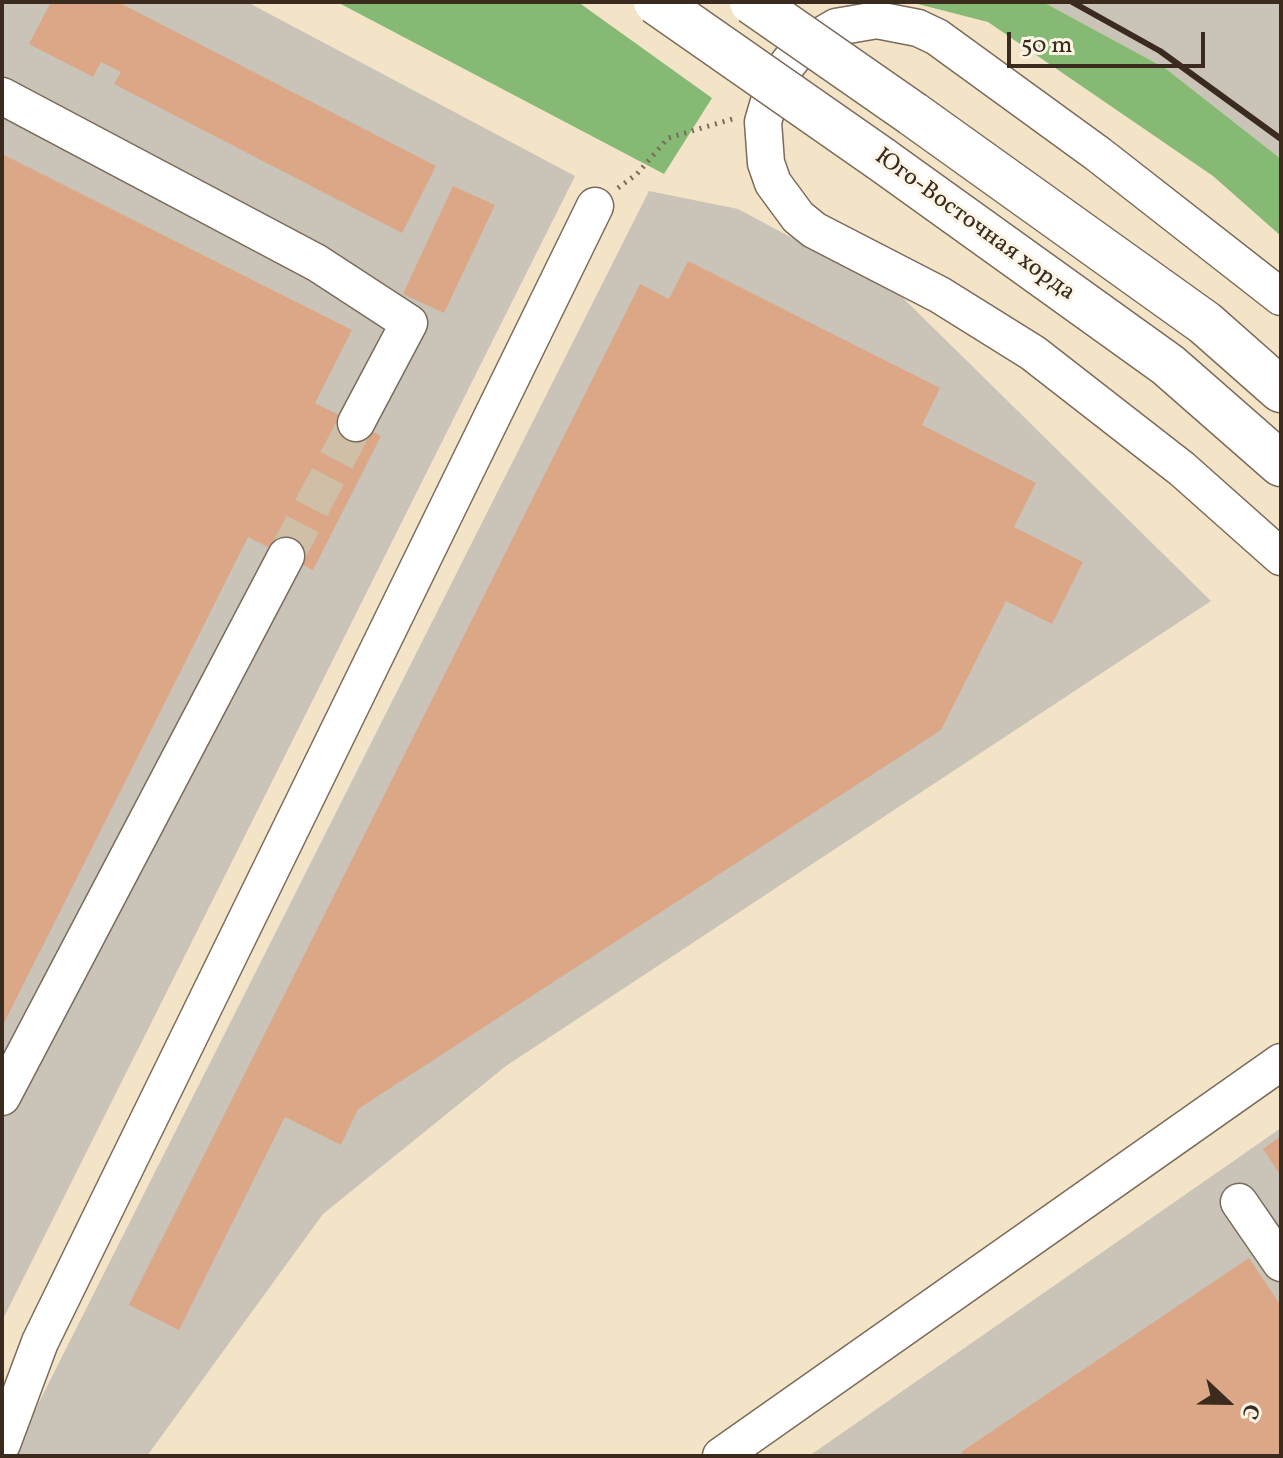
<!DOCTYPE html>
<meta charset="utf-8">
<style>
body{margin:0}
#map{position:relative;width:1283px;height:1458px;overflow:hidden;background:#f3e4c8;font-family:Vollkorn,serif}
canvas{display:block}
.frame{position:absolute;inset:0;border:4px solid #3b2a1e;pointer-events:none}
.north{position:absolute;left:1187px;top:1362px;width:80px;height:80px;-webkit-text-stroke:6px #fcf5e5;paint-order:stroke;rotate:112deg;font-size:22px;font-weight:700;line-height:32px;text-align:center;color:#3b2a1e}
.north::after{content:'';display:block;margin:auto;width:28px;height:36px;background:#3b2a1e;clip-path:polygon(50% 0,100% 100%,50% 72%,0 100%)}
.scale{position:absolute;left:1007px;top:32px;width:198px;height:36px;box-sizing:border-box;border:4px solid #3b2a1e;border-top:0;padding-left:10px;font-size:24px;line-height:28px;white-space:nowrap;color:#3b2a1e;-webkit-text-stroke:6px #fcf5e5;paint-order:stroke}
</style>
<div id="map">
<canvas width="1283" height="1458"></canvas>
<div class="frame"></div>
<div class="north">С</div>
<div class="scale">50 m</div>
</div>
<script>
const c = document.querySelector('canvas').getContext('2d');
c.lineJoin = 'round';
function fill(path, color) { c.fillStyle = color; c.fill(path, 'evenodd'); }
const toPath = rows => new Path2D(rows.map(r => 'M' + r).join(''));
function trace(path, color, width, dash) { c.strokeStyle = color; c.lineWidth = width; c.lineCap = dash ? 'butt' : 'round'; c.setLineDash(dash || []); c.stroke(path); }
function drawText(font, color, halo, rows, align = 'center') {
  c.font = font + ' Vollkorn,serif'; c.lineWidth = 6; c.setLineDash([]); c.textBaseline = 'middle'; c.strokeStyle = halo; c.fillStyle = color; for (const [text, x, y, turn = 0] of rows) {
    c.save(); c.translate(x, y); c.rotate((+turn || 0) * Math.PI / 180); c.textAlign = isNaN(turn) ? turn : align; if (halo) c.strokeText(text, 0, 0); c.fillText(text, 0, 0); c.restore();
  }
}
fill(toPath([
 [2,2,247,2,575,176,2,1321],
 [1043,2,1281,2,1281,159,1165,68],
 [649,191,738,209,901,296,1211,601,506,1066,323,1214,147,1456,12,1456],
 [1281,1128,1281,1456,809,1456]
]), '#cac3b8');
fill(toPath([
 [337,2,578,2,712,98,664,174],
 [910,2,1043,2,1165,68,1281,159,1281,236,1213,176,988,22]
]), '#86b974');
fill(toPath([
 [51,2,118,2,436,166,402,233,114,84,121,72,101,62,93,77,29,44],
 [2,154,352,330,315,403,381,436,313,570,248,537,2,1027],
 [453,186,495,205,444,313,403,294],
 [688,261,940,388,922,425,1036,483,1014,527,1083,562,1052,624,1006,601,941,730,358,1109,341,1145,285,1117,179,1330,129,1305,640,284,669,299],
 [1281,1136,1281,1176,1263,1149],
 [1249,1258,1281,1306,1281,1456,964,1456,961,1452]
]), '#dca787');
trace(toPath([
 [286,556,356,423]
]), '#cebfa6', 36, [36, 18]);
const minor = toPath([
 [2,96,317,263,409,323,356,423],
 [1281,297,1098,154,937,37,918,28,877,20,836,27,800,48,775,81,763,122,766,163,773,183,798,217,814,230,940,295,1033,353,1182,469,1281,557],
 [2,1097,286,556],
 [1239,1202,1281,1263],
 [2,1444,40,1342,595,206],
 [721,1456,1281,1062]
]);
const major = toPath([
 [913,114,1205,323,1281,390],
 [881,159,1168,365,1281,464]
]);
trace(minor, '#7b6b5a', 39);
trace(major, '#7b6b5a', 47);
trace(toPath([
 [618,188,637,174,668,138,736,118]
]), '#7b6b5a', 5, [2, 6]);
trace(minor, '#fff', 36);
trace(major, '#fff', 44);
trace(toPath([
 [1072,2,1160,51,1281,139]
]), '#3b2a1e', 6);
const majorBridge = toPath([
 [656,2,881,159],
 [752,2,913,114]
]);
trace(majorBridge, '#7b6b5a', 47, []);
trace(majorBridge, '#fff', 44);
drawText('24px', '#3b2a1e', '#fcf5e5', [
 ["Юго-Восточная хорда",974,226,36]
]);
</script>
